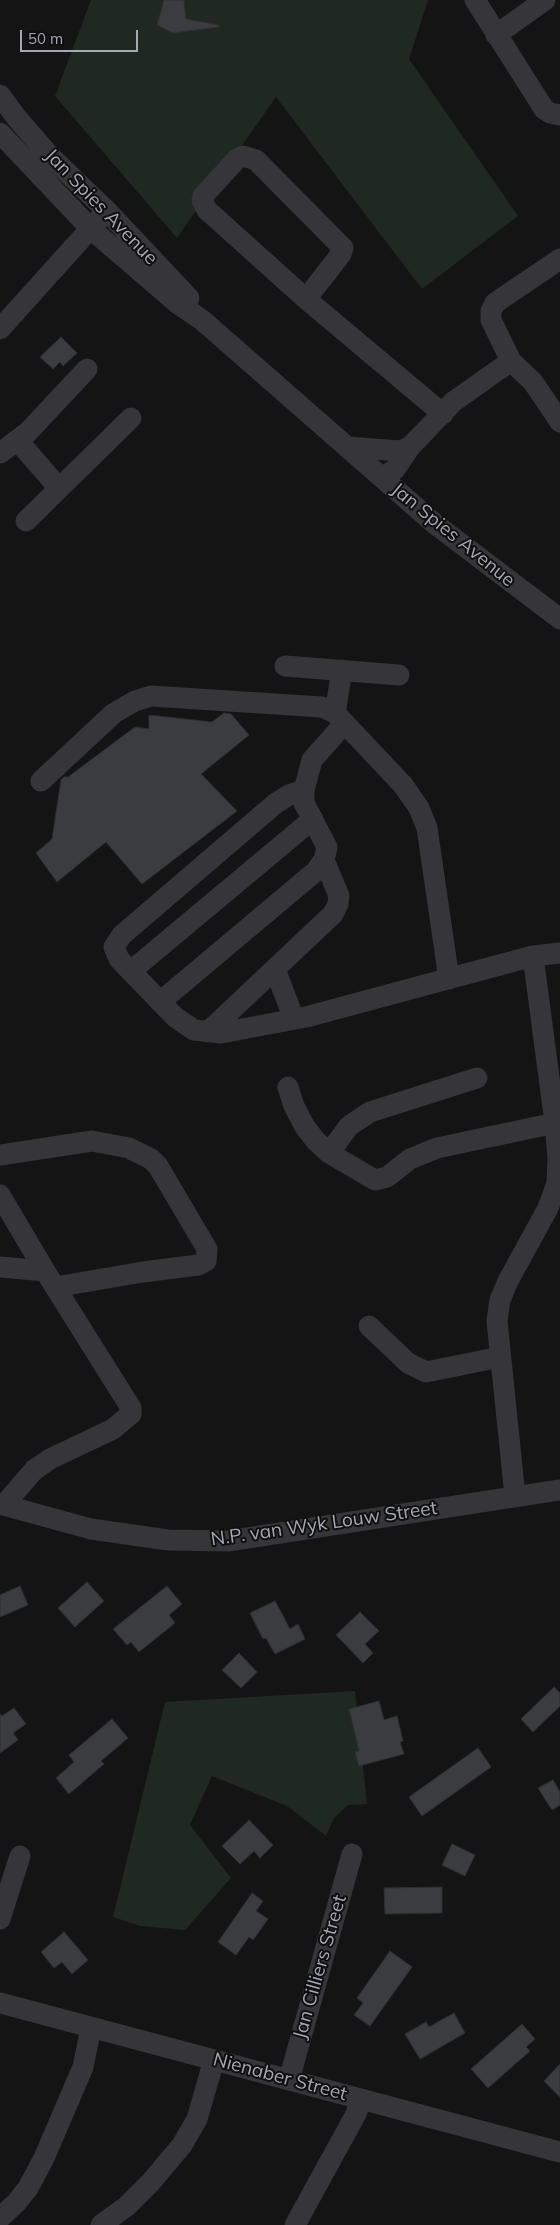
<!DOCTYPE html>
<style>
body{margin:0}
#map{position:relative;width:560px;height:2225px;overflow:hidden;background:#141415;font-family:Mulish,sans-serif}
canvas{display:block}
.scale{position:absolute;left:20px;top:30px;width:118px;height:22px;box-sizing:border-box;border:2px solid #a6a8b5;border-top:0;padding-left:6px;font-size:15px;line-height:18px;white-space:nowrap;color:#a6a8b5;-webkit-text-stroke:4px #0f0f10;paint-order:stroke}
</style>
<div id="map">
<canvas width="560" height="2225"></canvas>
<div class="scale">50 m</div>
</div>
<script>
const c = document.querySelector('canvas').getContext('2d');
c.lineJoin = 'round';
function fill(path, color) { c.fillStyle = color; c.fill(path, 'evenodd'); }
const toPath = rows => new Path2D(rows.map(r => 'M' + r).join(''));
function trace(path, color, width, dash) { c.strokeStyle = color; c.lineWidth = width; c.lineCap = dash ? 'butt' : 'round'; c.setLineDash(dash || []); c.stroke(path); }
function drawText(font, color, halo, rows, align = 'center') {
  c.font = font + ' Mulish,sans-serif'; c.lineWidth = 4; c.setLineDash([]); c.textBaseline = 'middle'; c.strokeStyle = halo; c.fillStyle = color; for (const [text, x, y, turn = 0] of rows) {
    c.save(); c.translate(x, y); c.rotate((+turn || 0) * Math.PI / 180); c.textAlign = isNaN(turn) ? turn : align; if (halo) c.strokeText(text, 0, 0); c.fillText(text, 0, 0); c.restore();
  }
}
fill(toPath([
 [91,0,428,0,409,59,518,216,422,289,276,97,177,238,55,96],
 [355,1691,367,1804,348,1805,334,1818,326,1836,287,1806,212,1776,190,1825,231,1878,185,1930,140,1926,113,1917,165,1702]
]), '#202822');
const building = toPath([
 [164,0,184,0,186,19,219,25,219,27,173,33,157,25,164,0],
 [61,337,77,353,63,366,60,362,53,369,40,357,61,337],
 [224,713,231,714,249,735,201,774,237,811,142,884,106,842,57,882,36,853,52,839,61,780,64,777,68,777,135,727,149,729,149,715,212,722,224,713],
 [87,1582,104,1601,75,1627,58,1608,87,1582],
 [20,1586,28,1605,0,1617,0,1595,20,1586],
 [167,1586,182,1604,169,1615,175,1623,139,1652,131,1642,127,1645,113,1629,167,1586],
 [275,1601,290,1629,298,1624,305,1639,275,1654,266,1638,263,1639,250,1613,275,1601],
 [360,1612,379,1631,365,1644,373,1653,363,1663,336,1635,360,1612],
 [239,1653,257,1672,241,1688,222,1670,239,1653],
 [554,1687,560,1693,560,1706,533,1732,521,1719,554,1687],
 [379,1701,384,1720,397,1716,403,1741,400,1742,404,1754,359,1766,355,1752,359,1751,349,1709,379,1701],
 [14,1708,26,1724,13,1733,18,1740,0,1753,0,1714,2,1716,14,1708],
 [112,1719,128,1738,101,1761,104,1764,69,1794,56,1778,74,1762,69,1755,112,1719],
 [478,1748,491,1767,422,1816,409,1797,478,1748],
 [553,1780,560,1792,560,1805,552,1810,538,1788,553,1780],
 [249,1820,273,1845,260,1858,254,1851,240,1864,222,1846,249,1820],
 [452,1844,475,1855,465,1876,442,1865,452,1844],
 [442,1887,442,1913,385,1914,384,1888,442,1887],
 [252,1893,263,1901,256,1911,268,1919,253,1940,249,1937,236,1955,218,1942,252,1893],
 [64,1932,88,1960,72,1974,62,1962,54,1968,41,1952,64,1932],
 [390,1951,412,1967,370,2026,354,2015,363,2003,357,1998,390,1951],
 [454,2013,465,2033,420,2059,405,2034,426,2022,429,2027,454,2013],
 [522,2024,535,2039,526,2047,530,2051,488,2088,471,2069,522,2024],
 [560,2064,560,2097,544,2081,560,2064]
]);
fill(building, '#3b3c3f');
trace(building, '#2f2e31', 1);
trace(toPath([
 [475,0,544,109,550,113,560,115],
 [496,35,545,0],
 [0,95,16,117,49,155,107,211,189,298],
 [0,133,90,228,177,303,202,320,435,524,560,619],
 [560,259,495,303,491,311,491,320,511,361,533,382,560,422],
 [306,299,341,254,343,248,256,160,243,156,237,159,203,196,202,200,207,210,306,299,443,414],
 [0,329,100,218],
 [18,441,58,487],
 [348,447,400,451,410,447],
 [0,453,28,432,87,369],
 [383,478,395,469,410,447,453,402,511,361],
 [26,521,131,418],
 [285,666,399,675],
 [335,713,342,670],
 [41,781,114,713,135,701,151,696,322,707,335,713,403,785,419,808,427,828,449,979],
 [304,790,289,795,276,803,122,935,114,947,119,959,175,1017,194,1030,221,1033,306,1017,533,956,560,953],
 [275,969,294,1019],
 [131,971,313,819],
 [160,1002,316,871,324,860,327,847,304,803,304,790,312,760,344,724],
 [208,1032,333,914,338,904,339,896,324,860],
 [288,1087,294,1106,305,1127,316,1141,329,1153,375,1180,387,1177,410,1159,437,1148,555,1123],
 [329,1153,349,1126,370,1112,477,1078],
 [0,1155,92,1141,129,1148,151,1159,158,1166,207,1249,206,1261,198,1265,143,1272,55,1287],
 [0,1195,45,1271,131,1408,131,1414,113,1429,50,1459,34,1470,4,1505],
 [0,1267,45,1271],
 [369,1326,408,1363,426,1372,500,1357],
 [515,1496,497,1321,500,1300,508,1281,548,1208,557,1183,558,1158,555,1123,533,956],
 [0,1504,91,1529,168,1540,228,1541,560,1490],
 [0,1919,20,1856],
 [0,2003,560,2152],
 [289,2080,352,1854],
 [0,2218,17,2202,28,2188,44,2158,83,2067,91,2028],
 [101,2225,127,2206,151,2182,182,2145,197,2119,214,2060],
 [295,2225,356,2114,361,2099]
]), '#35353a', 21);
drawText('19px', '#a6a8b5', '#0f0f10', [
 ["Jan Spies Avenue",101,207,46],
 ["Jan Spies Avenue",453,535,39],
 ["N.P. van Wyk Louw Street",324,1524,-8],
 ["Jan Cilliers Street",320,1967,-74],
 ["Nienaber Street",280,2077,15]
]);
</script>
